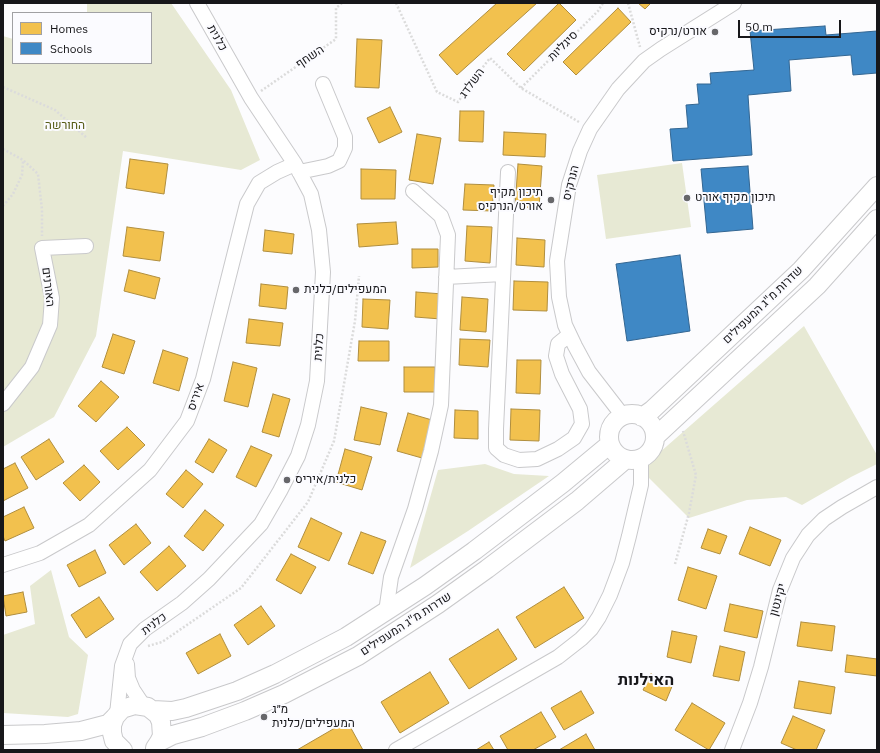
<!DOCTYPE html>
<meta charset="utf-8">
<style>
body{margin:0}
#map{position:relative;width:880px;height:753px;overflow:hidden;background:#fcfcfe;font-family:"IBM Plex Sans",sans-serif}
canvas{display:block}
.frame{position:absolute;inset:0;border:4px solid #17171a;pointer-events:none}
.legend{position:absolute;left:12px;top:12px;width:140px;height:52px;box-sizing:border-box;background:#fbfbff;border:1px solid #a0a0a3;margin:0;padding:5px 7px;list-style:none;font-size:12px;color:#17171a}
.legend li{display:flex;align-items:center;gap:8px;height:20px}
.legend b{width:20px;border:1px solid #a0a0a3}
.scale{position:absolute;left:738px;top:20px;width:103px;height:18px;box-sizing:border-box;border:2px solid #17171a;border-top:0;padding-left:5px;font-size:12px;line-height:14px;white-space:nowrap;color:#17171a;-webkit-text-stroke:3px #fbfbff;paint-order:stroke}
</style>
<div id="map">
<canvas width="880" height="753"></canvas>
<div class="frame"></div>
<ul class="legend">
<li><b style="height:11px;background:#f2c14e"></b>Homes</li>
<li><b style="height:11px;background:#3f88c5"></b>Schools</li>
</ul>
<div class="scale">50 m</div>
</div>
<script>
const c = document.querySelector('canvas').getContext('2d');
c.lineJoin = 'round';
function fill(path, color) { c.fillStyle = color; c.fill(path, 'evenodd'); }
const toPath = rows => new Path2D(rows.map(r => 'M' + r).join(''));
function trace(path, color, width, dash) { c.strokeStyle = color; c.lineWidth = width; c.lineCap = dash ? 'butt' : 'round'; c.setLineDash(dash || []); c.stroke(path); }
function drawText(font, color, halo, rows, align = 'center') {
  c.font = font + ' "IBM Plex Sans",Heebo,sans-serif'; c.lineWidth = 4; c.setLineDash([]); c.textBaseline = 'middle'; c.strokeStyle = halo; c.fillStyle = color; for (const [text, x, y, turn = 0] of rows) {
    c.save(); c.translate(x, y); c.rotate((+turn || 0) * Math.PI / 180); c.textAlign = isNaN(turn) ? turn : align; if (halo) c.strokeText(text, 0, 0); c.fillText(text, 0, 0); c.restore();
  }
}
fill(toPath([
 [87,3,171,3,231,90,260,160,241,170,123,151,96,336,54,417,3,447,3,36,13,39,13,63,151,63,151,13,87,13],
 [682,163,691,227,606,239,597,175],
 [804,326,877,455,877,464,851,477,802,505,786,497,747,500,689,518,648,477,635,474],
 [485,464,514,474,549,476,468,531,410,568,438,470],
 [51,570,69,637,88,655,78,714,68,717,3,713,3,635,35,624,30,586]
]), '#e7e9d4');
const homes = toPath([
 [497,3,537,3,457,75,439,55,497,3],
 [559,3,576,20,524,71,507,54,559,3],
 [638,3,651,3,645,9,638,3],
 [618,8,631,22,576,75,563,62,618,8],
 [357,39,382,40,379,88,355,87,357,39],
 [390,107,402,132,379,143,367,118,390,107],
 [460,111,484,111,483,142,459,141,460,111],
 [504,132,546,134,545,157,503,155,504,132],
 [417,134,441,138,433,184,409,180,417,134],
 [130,159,168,164,164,194,126,188,130,159],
 [518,164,542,166,539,208,515,207,518,164],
 [361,169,396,170,395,199,361,199,361,169],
 [465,184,494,185,492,211,463,210,465,184],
 [396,222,398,244,359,247,357,224,396,222],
 [467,226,492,227,490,263,465,261,467,226],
 [127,227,164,232,160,261,123,256,127,227],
 [265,230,294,234,292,254,263,251,265,230],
 [517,238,545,240,544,267,516,265,517,238],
 [412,249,438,249,438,267,412,268,412,249],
 [129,270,160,278,155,299,124,291,129,270],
 [514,281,548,282,547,311,513,310,514,281],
 [261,284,288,287,286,309,259,306,261,284],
 [416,292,443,294,441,319,415,317,416,292],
 [462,297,488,299,486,332,460,330,462,297],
 [363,299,390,300,388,329,362,327,363,299],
 [249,319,283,323,280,346,246,343,249,319],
 [113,334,135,341,124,374,102,367,113,334],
 [460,339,490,340,488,367,459,365,460,339],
 [359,341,389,341,389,361,358,361,359,341],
 [163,350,188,358,179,391,153,383,163,350],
 [517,360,541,360,540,394,516,393,517,360],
 [233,362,257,368,248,407,224,401,233,362],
 [404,367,435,367,435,392,404,392,404,367],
 [101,381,119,397,96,422,78,406,101,381],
 [273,394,290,399,279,437,262,432,273,394],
 [361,407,387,413,380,445,354,440,361,407],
 [511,409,540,410,539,441,510,440,511,409],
 [455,410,478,411,478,439,454,438,455,410],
 [408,413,432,420,422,458,397,451,408,413],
 [127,427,145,445,118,470,100,451,127,427],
 [49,439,64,462,36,480,21,457,49,439],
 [209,439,227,450,213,473,195,462,209,439],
 [251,446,272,455,256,487,236,477,251,446],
 [345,449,372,457,362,490,336,482,345,449],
 [15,463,28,488,3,501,3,469,15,463],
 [84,465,100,482,80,501,63,483,84,465],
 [186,470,203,484,183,508,166,494,186,470],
 [24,507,34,528,5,541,3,536,3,517,24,507],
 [205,510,224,525,203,551,184,536,205,510],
 [311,518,342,533,329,561,298,547,311,518],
 [136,524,151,543,124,565,109,545,136,524],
 [750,527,781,540,770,566,739,554,750,527],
 [708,529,727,536,720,554,701,548,708,529],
 [361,532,386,541,373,574,348,564,361,532],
 [169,546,186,566,157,591,140,572,169,546],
 [95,550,106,573,79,587,67,565,95,550],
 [291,554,316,567,301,594,276,580,291,554],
 [688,567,717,576,706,609,678,600,688,567],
 [564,587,584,618,535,648,516,617,564,587],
 [23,592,27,612,6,616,3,596,23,592],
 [99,597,114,619,86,638,71,615,99,597],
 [730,604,763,611,757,638,724,631,730,604],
 [261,606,275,626,248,645,234,625,261,606],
 [801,622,835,626,832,651,797,646,801,622],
 [498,629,517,659,469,689,449,659,498,629],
 [672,631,697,636,691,663,667,657,672,631],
 [220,634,231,656,198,674,186,653,220,634],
 [720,646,745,652,739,681,713,676,720,646],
 [847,655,877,659,877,676,845,672,847,655],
 [430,672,449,703,400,733,381,702,430,672],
 [651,674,673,684,666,701,643,690,651,674],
 [799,681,835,687,831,714,794,708,799,681],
 [581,691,594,713,564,730,551,708,581,691],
 [692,703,725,723,709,750,675,730,692,703],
 [541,712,556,737,533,750,508,750,500,736,541,712],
 [793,716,825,730,816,750,797,750,781,743,793,716],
 [347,721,363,750,297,750,347,721],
 [586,734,595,750,559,750,586,734],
 [489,742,494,750,476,750,489,742]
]);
fill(homes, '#f2c14e');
trace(homes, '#b08e3e', 1);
const schools = toPath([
 [825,26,826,35,877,31,877,73,853,75,851,55,789,60,791,91,748,95,752,155,673,161,670,129,688,128,686,105,699,104,697,84,711,84,710,73,754,70,750,31,825,26],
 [748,166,753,229,707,233,701,169,748,166],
 [680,255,690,331,627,341,616,264,680,255]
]);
fill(schools, '#3f88c5');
trace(schools, '#336692', 1);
const minor = toPath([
 [299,172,328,166,339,161,345,148,345,137,323,84],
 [508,172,496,429,496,448,504,455,519,460,537,459,558,449,574,438,582,424,580,409,562,374,556,356,558,344,569,335],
 [446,277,503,274],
 [3,404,32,367,50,325,52,298,42,248,86,246],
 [623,416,589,372,575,346,565,325,559,297,557,261,569,185,580,151,590,129,618,89,644,61,661,49,734,3],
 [3,565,40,553,89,525,150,470,187,421,203,379,247,204,259,183,277,172,295,164],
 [386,612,391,577,415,509,431,451,441,405,448,235,441,216,413,191],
 [127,664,128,678,133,690,143,705],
 [117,714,122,666,130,644,145,629,182,603,209,579,261,524,280,491,298,456,308,425,317,381,323,272,319,230,311,194,295,164,251,98,197,3],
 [396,750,558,657,581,639,591,629,599,617,610,595,622,563,629,536,641,485,641,458],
 [732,750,750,703,761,667,780,590,793,558,808,535,824,519,842,507,877,487]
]);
const major = toPath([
 '609 437a23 23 0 1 1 46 0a23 23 0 1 1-46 0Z',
 [642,417,652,410,801,270,877,186],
 [655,437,817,286,877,219],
 [153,710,172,711,186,708,237,691,275,674,346,637,425,586,474,551,563,483,610,444],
 [3,735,45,734,81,731,108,724,115,717],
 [159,742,173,735,202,727,245,711,284,694,358,656,438,604,487,569,577,501,626,459],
 [123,750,114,741,112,733,112,725,115,717,122,709,135,705,148,707,158,715,161,722,162,736,159,742,155,748]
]);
trace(minor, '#c9c9cb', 16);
trace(major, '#c9c9cb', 20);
trace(toPath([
 [396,3,437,92,458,102,476,76,490,58,521,88,579,122],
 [628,3,640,47],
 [3,87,55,110,87,138],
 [521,88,598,11,603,3],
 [261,91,336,39,336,8,342,3],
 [3,149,23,160,38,174,42,210,42,236],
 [3,206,13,194,22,175,23,161],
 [675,564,689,513,696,475,683,431],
 [148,646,162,642,241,588,308,502,334,441,355,321,359,276]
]), '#dbdbdb', 2.5, [2, 2]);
trace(minor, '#fff', 14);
trace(major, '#fff', 18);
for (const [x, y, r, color] of [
 [715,32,4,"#67676a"],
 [687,198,4,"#67676a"],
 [551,200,4,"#67676a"],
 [296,290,4,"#67676a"],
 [287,480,4,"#67676a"],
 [264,717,4,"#67676a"]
]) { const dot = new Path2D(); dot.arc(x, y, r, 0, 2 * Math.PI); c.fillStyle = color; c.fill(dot); trace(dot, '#fbfbff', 1.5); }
drawText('12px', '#17171a', '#fbfbff', [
 ["אורט/נרקיס",707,32,"right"],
 ["תיכון מקיף",543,193,"right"],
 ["אורט/הנרקיס",543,207,"right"],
 ["תיכון מקיף אורט",695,198],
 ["המעפילים/כלנית",304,290],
 ["כלנית/איריס",295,480],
 ["מ״ג",272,710],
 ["המעפילים/כלנית",272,724]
], 'left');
drawText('12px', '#17171a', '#fbfbff', [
 ["כלנית",217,38,61],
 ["סיגליות",563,46,-45],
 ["השחף",310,57,-34],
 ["השלדג",472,83,-54],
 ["הנרקיס",571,183,-76],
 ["האורנים",48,287,83],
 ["שדרות מ\"ג המעפילים",763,305,-44],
 ["כלנית",319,347,-86],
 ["איריס",196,397,-70],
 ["יקינטון",778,600,-74],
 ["כלנית",154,624,-37],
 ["שדרות מ\"ג המעפילים",406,624,-33]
]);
drawText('12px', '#555a14', '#fbfbff', [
 ["החורשה",65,126]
]);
drawText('bold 16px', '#17171a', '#fbfbff', [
 ["האילנות",646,680]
]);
</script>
